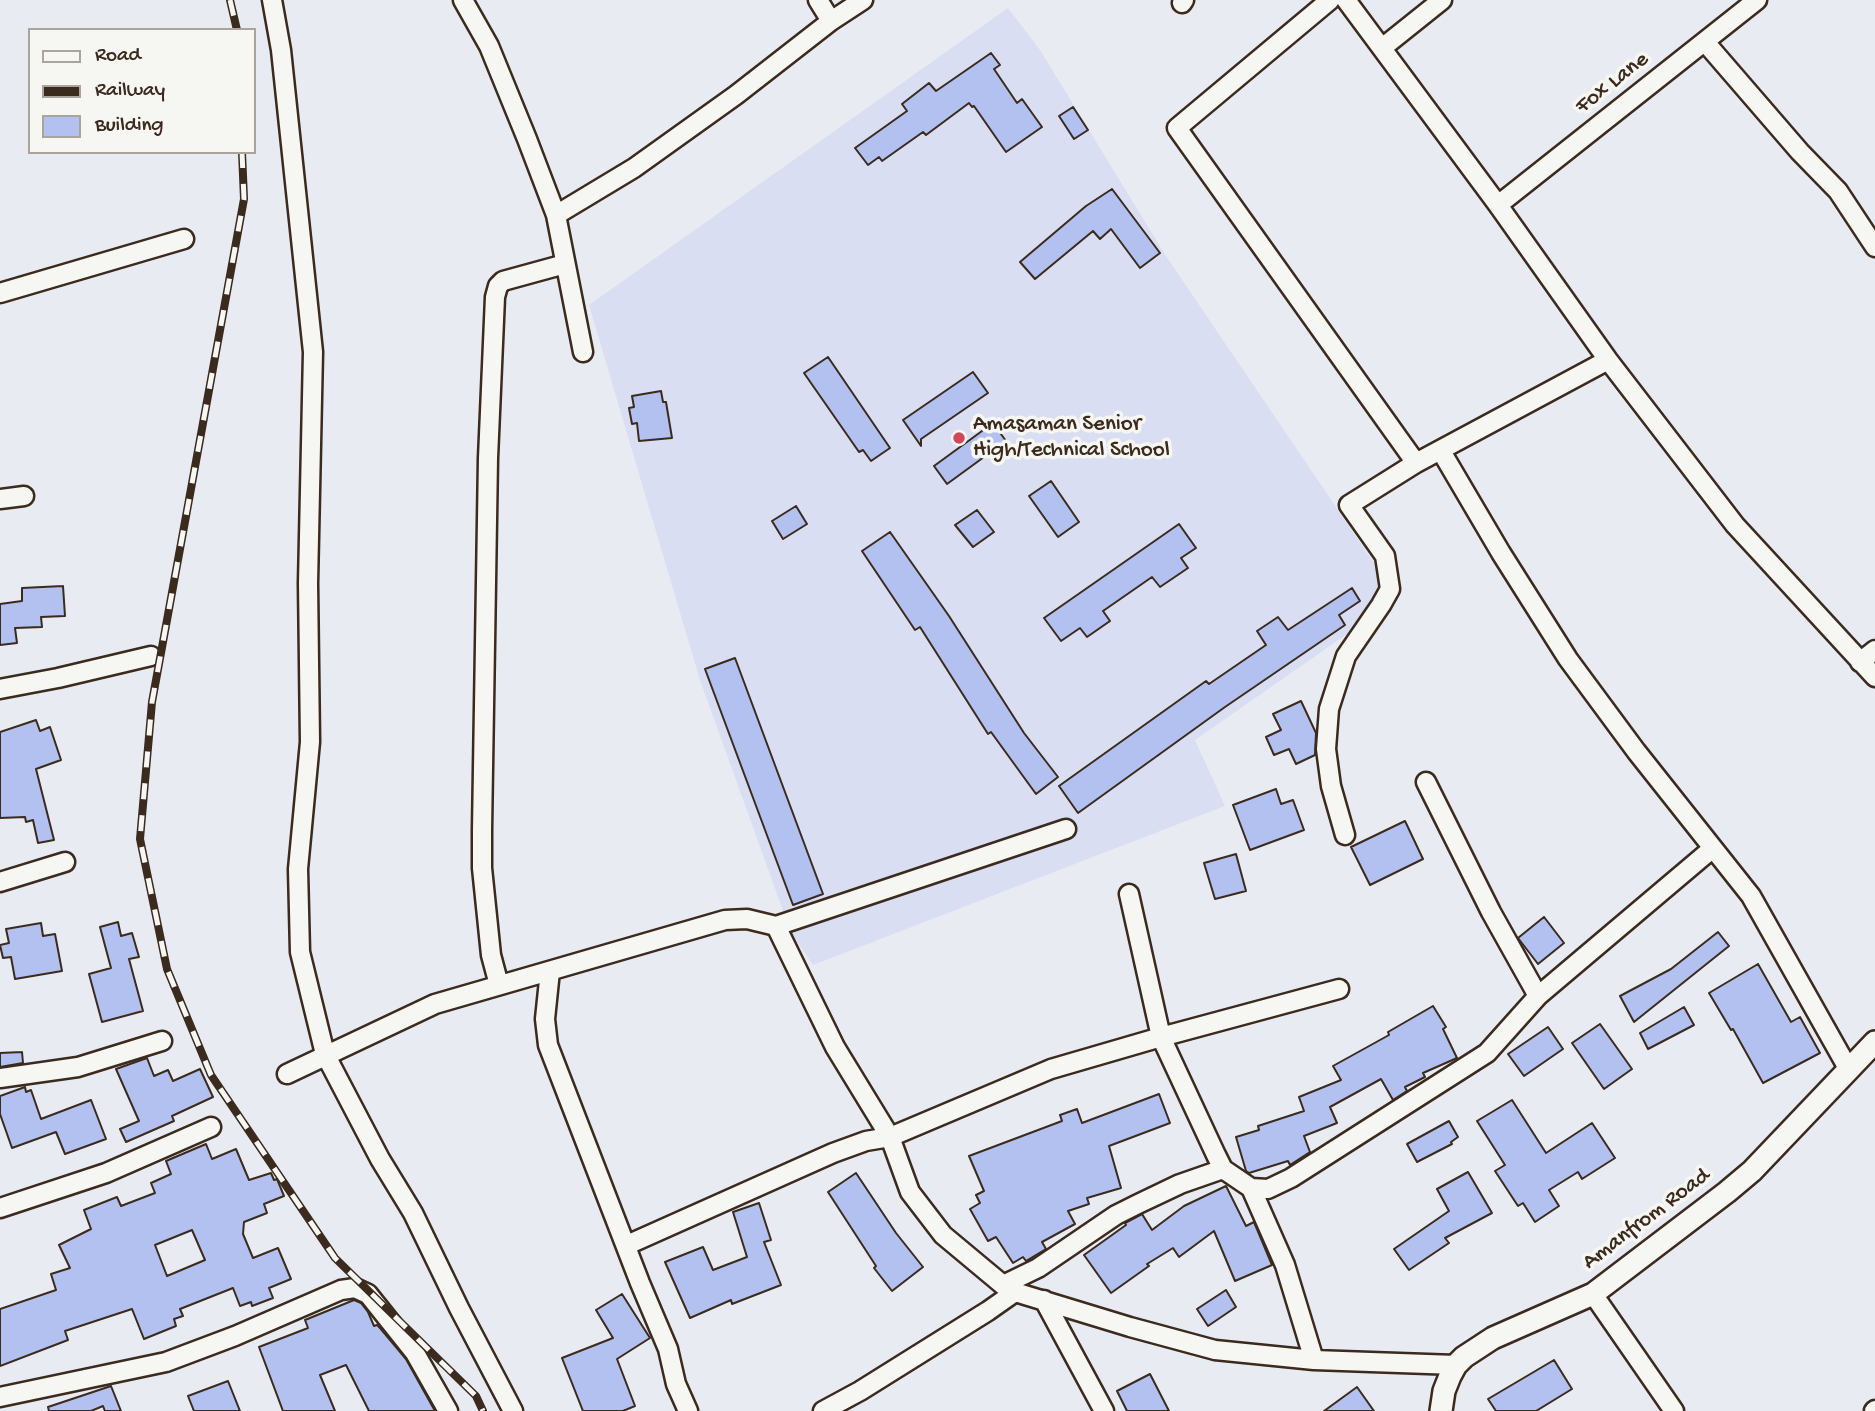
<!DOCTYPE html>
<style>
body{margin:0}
#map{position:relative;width:1875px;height:1411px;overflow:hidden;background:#e9ebf2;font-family:"Gochi Hand",sans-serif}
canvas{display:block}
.legend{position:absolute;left:28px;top:28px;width:228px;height:126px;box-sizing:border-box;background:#f6f6f2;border:2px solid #aba49d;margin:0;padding:9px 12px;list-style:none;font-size:21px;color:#3b2a1e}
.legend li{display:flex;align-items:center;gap:14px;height:35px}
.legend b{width:35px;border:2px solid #aba49d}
</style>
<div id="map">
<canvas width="1875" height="1411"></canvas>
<ul class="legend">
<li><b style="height:9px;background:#f6f6f2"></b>Road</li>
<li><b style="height:9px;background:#3b2a1e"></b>Railway</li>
<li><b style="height:19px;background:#b3c1f1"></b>Building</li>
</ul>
</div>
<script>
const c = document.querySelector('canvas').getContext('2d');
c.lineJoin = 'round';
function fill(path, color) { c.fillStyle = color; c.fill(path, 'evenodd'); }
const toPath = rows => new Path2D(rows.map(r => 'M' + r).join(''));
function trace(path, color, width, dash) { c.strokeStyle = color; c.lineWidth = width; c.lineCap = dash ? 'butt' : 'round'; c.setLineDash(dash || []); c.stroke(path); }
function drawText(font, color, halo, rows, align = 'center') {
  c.font = font + ' "Gochi Hand",sans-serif'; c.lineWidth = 7; c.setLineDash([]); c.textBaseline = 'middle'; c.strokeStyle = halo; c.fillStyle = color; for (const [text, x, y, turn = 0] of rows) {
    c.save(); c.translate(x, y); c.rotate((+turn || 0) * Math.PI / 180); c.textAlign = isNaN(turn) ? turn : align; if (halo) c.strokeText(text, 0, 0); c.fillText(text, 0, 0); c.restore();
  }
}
fill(toPath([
 [1008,8,1040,50,1166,256,1380,572,1379,589,1347,634,1195,740,1225,806,813,965,791,933,700,680,589,305]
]), '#d9def2');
const building = toPath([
 [991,53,1000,65,994,69,1017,103,1022,99,1042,127,1006,152,974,106,972,107,969,103,926,135,923,132,882,161,879,157,868,165,855,148,907,111,902,104,929,83,936,91,991,53],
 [1073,107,1088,130,1074,139,1059,116,1073,107],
 [1112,189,1160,253,1140,268,1111,229,1100,239,1093,231,1035,279,1020,262,1086,206,1112,189],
 [828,357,890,448,871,461,863,450,859,452,804,373,828,357],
 [973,372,988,393,921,439,921,446,903,420,973,372],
 [661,391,663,402,666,402,672,438,639,441,637,423,632,424,629,408,634,407,632,396,661,391],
 [993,423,1006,441,947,484,934,466,993,423],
 [1051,481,1079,522,1058,537,1029,496,1051,481],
 [796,506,807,524,783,539,772,521,796,506],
 [977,510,994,532,973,547,955,525,977,510],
 [1179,524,1196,548,1181,558,1188,568,1160,587,1152,577,1103,611,1110,621,1087,637,1080,628,1061,641,1044,618,1179,524],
 [890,532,949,616,1024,733,1058,777,1036,794,991,732,988,734,920,627,915,630,862,551,890,532],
 [63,586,65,616,41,617,42,627,15,628,17,643,0,645,0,604,22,601,22,588,63,586],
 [1352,588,1360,601,1339,615,1345,625,1225,707,1078,813,1059,786,1206,681,1209,684,1266,645,1257,631,1278,617,1288,630,1352,588],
 [735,658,823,894,793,905,705,669,735,658],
 [1301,701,1316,733,1315,755,1296,764,1289,749,1274,755,1266,737,1281,730,1273,714,1301,701],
 [36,720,40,731,50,727,61,760,36,769,54,840,38,843,33,820,26,822,25,817,0,818,0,732,36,720],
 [1276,789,1281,804,1293,800,1304,830,1250,850,1233,805,1276,789],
 [1405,821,1423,859,1370,885,1351,847,1405,821],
 [1236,854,1246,891,1215,899,1204,863,1236,854],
 [1544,917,1564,943,1538,964,1518,938,1544,917],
 [118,922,121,936,132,933,139,957,129,959,143,1011,102,1022,89,974,111,968,100,927,118,922],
 [41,923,43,936,55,934,62,971,15,979,11,957,3,958,0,945,9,943,6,929,41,923],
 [1718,932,1729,946,1634,1022,1620,996,1671,969,1718,932],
 [1758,964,1791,1022,1800,1017,1820,1053,1763,1083,1733,1029,1731,1030,1709,993,1758,964],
 [1433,1006,1446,1027,1443,1029,1457,1058,1423,1073,1425,1077,1405,1087,1407,1091,1393,1100,1381,1079,1330,1107,1337,1123,1304,1136,1310,1152,1290,1165,1288,1161,1249,1173,1246,1171,1236,1137,1259,1130,1258,1126,1304,1111,1299,1097,1341,1080,1333,1066,1389,1035,1388,1032,1433,1006],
 [1684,1007,1694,1025,1648,1049,1640,1033,1684,1007],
 [1600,1024,1632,1069,1604,1089,1572,1043,1600,1024],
 [1548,1027,1563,1049,1524,1076,1508,1054,1548,1027],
 [22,1052,23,1063,0,1067,0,1053,22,1052],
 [147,1058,154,1076,168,1070,173,1081,200,1069,213,1097,172,1116,174,1121,126,1142,120,1129,139,1121,116,1069,147,1058],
 [25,1087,26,1092,31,1090,41,1119,91,1100,106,1139,65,1154,56,1132,12,1148,0,1114,0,1096,25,1087],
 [1159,1094,1170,1123,1109,1146,1121,1188,1087,1198,1089,1204,1068,1211,1075,1224,1042,1242,1046,1249,1026,1261,1023,1257,1013,1263,996,1237,988,1241,970,1209,980,1203,976,1195,984,1191,969,1156,1062,1121,1060,1115,1077,1109,1082,1123,1159,1094],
 [1512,1100,1546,1153,1592,1123,1615,1158,1582,1179,1578,1172,1549,1190,1559,1206,1535,1222,1523,1203,1518,1206,1495,1171,1505,1165,1477,1121,1512,1100],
 [1449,1121,1458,1137,1451,1142,1452,1144,1417,1162,1407,1144,1449,1121],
 [206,1144,212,1159,236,1149,249,1180,271,1173,274,1180,277,1179,284,1196,264,1204,267,1213,244,1222,243,1234,253,1258,278,1248,291,1279,269,1288,273,1298,252,1306,251,1302,240,1306,233,1288,180,1309,183,1316,174,1319,176,1326,144,1339,132,1309,65,1331,68,1340,0,1366,0,1309,56,1290,51,1274,70,1268,59,1245,91,1229,84,1210,117,1197,121,1206,155,1193,151,1183,171,1174,166,1161,206,1144],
 [192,1230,205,1260,167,1276,155,1245,192,1230],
 [1468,1172,1492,1213,1445,1238,1449,1243,1409,1270,1394,1249,1449,1211,1437,1189,1468,1172],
 [856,1173,896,1233,923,1267,892,1291,874,1268,876,1266,828,1192,856,1173],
 [1226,1186,1246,1226,1254,1222,1272,1265,1235,1281,1214,1231,1179,1257,1173,1248,1147,1264,1149,1266,1111,1293,1084,1255,1126,1225,1125,1223,1142,1214,1152,1230,1184,1206,1226,1186],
 [759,1203,771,1240,764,1242,781,1285,732,1304,731,1300,690,1318,665,1262,703,1247,713,1270,747,1257,733,1212,759,1203],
 [1226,1290,1236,1307,1208,1326,1197,1309,1226,1290],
 [622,1294,650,1338,617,1359,635,1406,623,1411,583,1411,562,1358,613,1338,596,1310,622,1294],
 [354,1300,361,1303,368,1312,374,1326,377,1325,380,1328,406,1359,435,1411,369,1411,346,1365,320,1375,335,1411,283,1411,259,1347,308,1328,305,1320,354,1300],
 [1554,1360,1572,1389,1536,1411,1496,1411,1488,1399,1554,1360],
 [1150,1374,1169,1411,1127,1411,1117,1391,1150,1374],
 [228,1381,240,1411,194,1411,188,1396,228,1381],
 [111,1386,121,1411,105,1411,103,1406,91,1411,49,1411,48,1407,111,1386],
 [1357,1387,1374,1411,1324,1411,1357,1387]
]);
fill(building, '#b3c1f1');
trace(building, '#3b2a1e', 2);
const minor = toPath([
 [272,0,281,50,313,352,308,583,310,742,298,869,300,952,325,1054,380,1159,413,1213,459,1308,513,1411],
 [463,0,489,46,527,139,556,215,634,168,736,95,831,21,863,0],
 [818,0,831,21],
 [1330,0,1177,128,1416,463],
 [1346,0,1498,205,1608,360,1735,525,1875,677],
 [1182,3,1184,0],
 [1705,42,1800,152,1838,191,1875,247],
 [1382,48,1442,0],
 [1498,205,1757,0],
 [556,215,583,352],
 [0,293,184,239],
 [1441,451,1501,553,1568,659,1636,751,1751,896,1849,1070],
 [0,499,24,496],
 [1860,662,1875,650],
 [0,689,58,678,151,656],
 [1426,782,1491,912,1538,996],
 [1345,835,1331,786,1326,749,1329,709,1346,656,1381,605,1390,589,1385,556,1349,505,1416,463,1608,360],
 [0,882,65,862],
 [1129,894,1161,1037,1216,1155,1223,1169,1251,1188,1268,1189,1291,1178,1487,1053,1538,996,1713,848],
 [776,926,835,1047,890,1137,910,1192,943,1235,1003,1285,1015,1292],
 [550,971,545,1019,548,1045,640,1283,668,1349,676,1384,688,1411],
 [499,985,491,955,482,868,482,830,488,458,495,297,498,286,503,281,565,264],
 [287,1074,435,1004,725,920,747,919,776,926,1066,829],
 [0,1078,78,1067,162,1041],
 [1251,1188,1285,1265,1314,1360],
 [0,1208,106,1173,211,1127],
 [627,1245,833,1153,866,1141,890,1137,1051,1069,1161,1037,1339,989],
 [1003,1285,1038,1268,1116,1215,1138,1204,1180,1184,1223,1169],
 [1593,1294,1674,1411],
 [1044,1300,1104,1411],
 [0,1397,166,1362,235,1336,341,1290,355,1288,368,1294,415,1353,448,1411],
 [823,1411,860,1391,988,1311,1015,1292,1130,1327,1215,1350,1314,1360,1456,1365],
 [1874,1411,1875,1410]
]);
const tertiary = toPath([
 [1441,1411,1444,1391,1450,1376,1456,1365,1464,1357,1493,1338,1593,1294,1727,1192,1752,1171,1875,1042]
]);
trace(minor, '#3b2a1e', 23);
trace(tertiary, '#3b2a1e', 26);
trace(minor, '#f6f6f2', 18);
trace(tertiary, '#f6f6f2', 21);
const rail = toPath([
 [230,0,237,30],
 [242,152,244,199,152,702,140,839,167,969,211,1075,335,1258,476,1396,483,1411]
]);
trace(rail, '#3b2a1e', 8);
trace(rail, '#f6f6f2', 5, [16]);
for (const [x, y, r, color] of [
 [959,438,7,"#d1495b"]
]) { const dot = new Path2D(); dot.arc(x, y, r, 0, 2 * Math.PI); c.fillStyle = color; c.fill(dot); trace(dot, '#f6f6f2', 2.5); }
drawText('23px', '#3b2a1e', '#f6f6f2', [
 ["Fox Lane",1613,84,-38],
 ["Amanfrom Road",1647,1220,-37]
]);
drawText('23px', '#3b2a1e', '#f6f6f2', [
 ["Amasaman Senior",973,425],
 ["High/Technical School",973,451]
], 'left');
</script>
